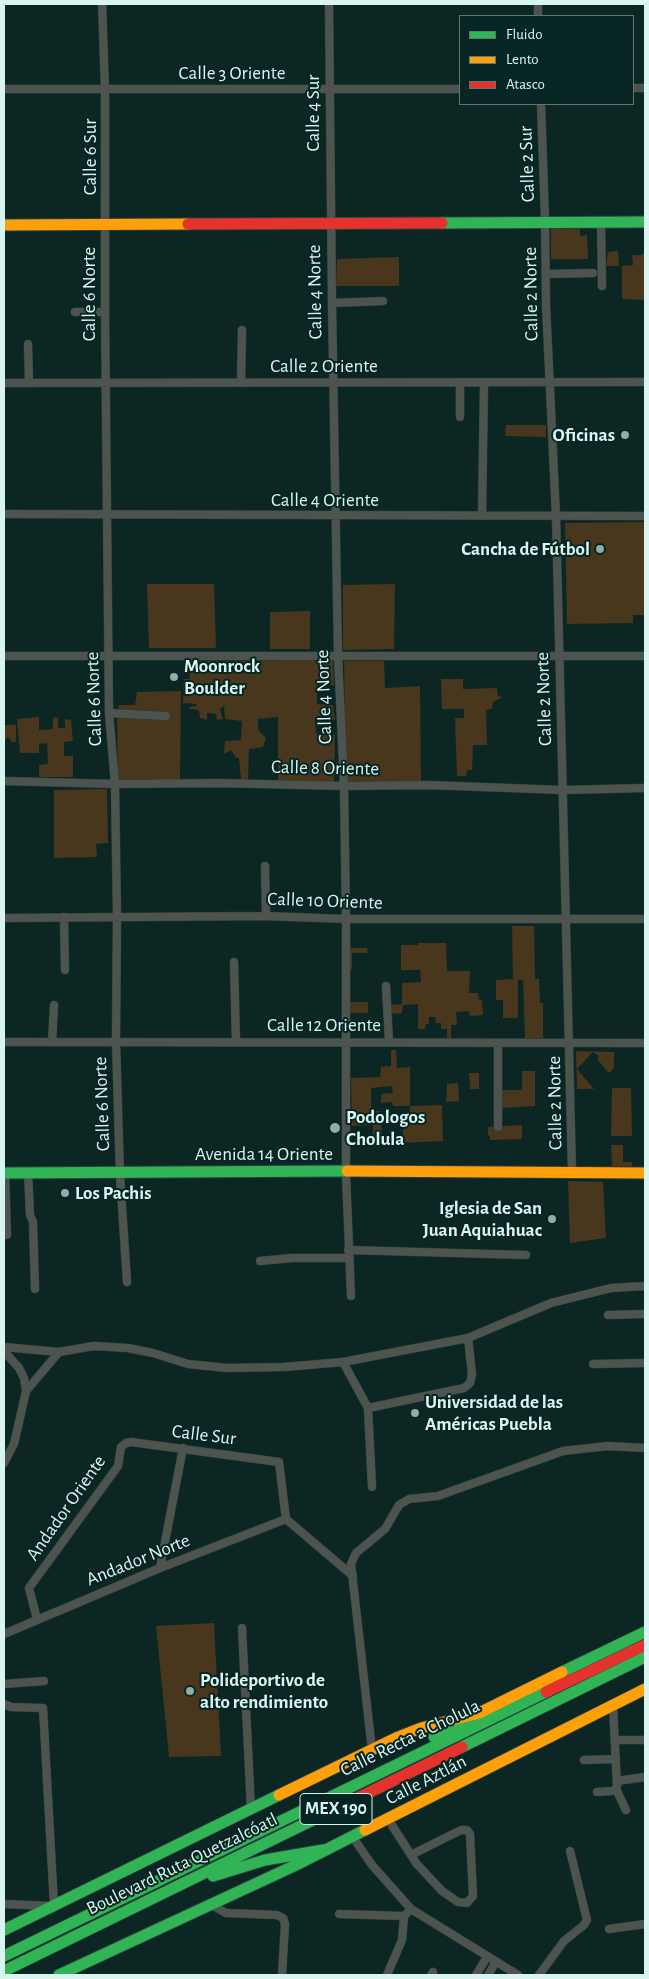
<!DOCTYPE html>
<meta charset="utf-8">
<style>
body{margin:0}
#map{position:relative;width:649px;height:1979px;overflow:hidden;background:#0c2624;font-family:"Alegreya Sans",sans-serif}
canvas{display:block}
.frame{position:absolute;inset:0;border:5px solid #d9f5f1;pointer-events:none}
.legend{position:absolute;left:459px;top:15px;width:175px;height:90px;box-sizing:border-box;background:#072523;border:1px solid #5b7875;margin:0;padding:6px 9px;list-style:none;font-size:15px;color:#d9f5f1}
.legend li{display:flex;align-items:center;gap:10px;height:25px}
.legend b{width:25px;border:1px solid #5b7875}
</style>
<div id="map">
<canvas width="649" height="1979"></canvas>
<div class="frame"></div>
<ul class="legend">
<li><b style="height:6px;background:#30b455"></b>Fluido</li>
<li><b style="height:6px;background:#ff9f0a"></b>Lento</li>
<li><b style="height:6px;background:#e5322d"></b>Atasco</li>
</ul>
</div>
<script>
const c = document.querySelector('canvas').getContext('2d');
c.lineJoin = 'round';
function fill(path, color) { c.fillStyle = color; c.fill(path, 'evenodd'); }
const toPath = rows => new Path2D(rows.map(r => 'M' + r).join(''));
function trace(path, color, width, dash) { c.strokeStyle = color; c.lineWidth = width; c.lineCap = dash ? 'butt' : 'round'; c.setLineDash(dash || []); c.stroke(path); }
function drawText(font, color, halo, rows, align = 'center') {
  c.font = font + ' "Alegreya Sans",sans-serif'; c.lineWidth = 4; c.setLineDash([]); c.textBaseline = 'middle'; c.strokeStyle = halo; c.fillStyle = color; for (const [text, x, y, turn = 0] of rows) {
    c.save(); c.translate(x, y); c.rotate((+turn || 0) * Math.PI / 180); c.textAlign = isNaN(turn) ? turn : align; if (halo) c.strokeText(text, 0, 0); c.fillText(text, 0, 0); c.restore();
  }
}
fill(toPath([
 [551,228,580,228,580,236,587,235,588,259,551,259],
 [618,251,619,266,606,266,608,252],
 [645,252,645,300,622,299,622,266,633,265,632,255,642,255],
 [399,257,399,286,336,286,337,259],
 [506,425,546,425,546,437,505,436],
 [645,522,645,615,633,615,633,623,567,624,565,523],
 [147,584,214,584,216,648,149,648],
 [395,584,394,649,343,650,343,585],
 [310,611,310,649,270,649,270,612],
 [333,660,334,685,317,685,317,704,333,705,335,720,315,720,316,733,335,735,334,782,278,781,278,717,258,719,258,730,266,738,263,747,249,749,248,779,241,779,239,758,236,758,231,750,224,754,225,741,241,740,242,721,225,719,224,706,220,709,223,719,217,720,216,714,207,713,207,720,200,718,199,710,190,709,189,707,196,706,197,704,183,703,184,679,190,679,189,668,185,669,186,661],
 [344,661,384,661,385,688,420,686,421,781,346,782],
 [441,679,463,679,463,689,497,688,498,696,503,697,493,702,492,709,486,710,487,745,473,745,472,770,467,770,466,776,457,776,455,718,464,718,464,709,442,709],
 [181,691,180,780,127,779,121,781,118,777,117,722,119,705,135,705,137,692],
 [39,717,39,730,53,729,53,717,58,718,58,728,65,728,65,719,71,720,73,741,64,742,64,756,73,756,73,777,39,777,39,765,48,764,47,743,39,744,39,753,20,753,17,719],
 [4,725,16,725,16,742,12,742,8,737,4,741],
 [107,789,108,843,96,844,97,857,54,858,54,790],
 [512,926,534,926,535,979,539,979,540,1003,543,1003,543,1038,525,1038,523,980,518,980,518,1018,503,1018,503,1000,496,1000,496,980,513,979],
 [418,943,446,943,447,971,470,971,469,993,478,993,479,1000,482,1000,483,1015,470,1016,469,1011,456,1012,457,1025,451,1025,451,1039,447,1039,447,1029,441,1029,441,1023,436,1023,435,1017,429,1017,429,1024,426,1024,425,1029,418,1029,418,1004,403,1005,402,1013,390,1014,390,1005,402,1004,402,983,421,982,420,970,401,970,401,945,418,945],
 [349,948,367,948,368,953,352,953,352,969,349,969],
 [349,1002,368,1002,368,1013,350,1013],
 [391,1050,396,1050,397,1068,410,1067,410,1106,442,1105,443,1141,399,1143,399,1137,403,1136,403,1122,410,1122,410,1106,393,1106,392,1102,381,1103,381,1094,393,1093,392,1086,371,1088,371,1111,381,1111,382,1139,373,1139,373,1125,352,1126,351,1078,380,1077,381,1067,391,1066],
 [576,1051,614,1052,614,1068,609,1073,597,1059,599,1056,593,1052,577,1069,594,1089,577,1089],
 [522,1071,535,1071,535,1106,501,1108,501,1090,522,1090],
 [469,1073,479,1073,479,1089,470,1089],
 [458,1083,459,1101,446,1102,447,1084],
 [612,1088,631,1088,632,1136,611,1136],
 [522,1125,522,1139,490,1140,490,1136,488,1135,488,1127],
 [611,1145,623,1145,623,1162,632,1162,632,1166,612,1166],
 [568,1181,603,1182,606,1238,570,1243],
 [214,1623,221,1756,169,1757,156,1626]
]), '#48361d');
const street = toPath([
 [102,4,105,89,105,312,109,713,115,784,117,916,116,1042,120,1176,127,1282],
 [329,4,332,303,338,656,344,786,346,919,346,1175,351,1296],
 [538,4,538,16],
 [633,88,645,88],
 [4,89,460,89],
 [541,104,545,219,546,305,556,516,572,1173],
 [601,221,602,286],
 [546,274,593,273],
 [332,303,383,301],
 [75,312,105,312],
 [28,344,29,383],
 [4,383,645,382],
 [241,383,242,330],
 [460,417,460,383],
 [4,514,645,516],
 [482,516,484,383],
 [4,656,645,656],
 [109,713,166,716],
 [4,781,115,784,218,783,344,786,427,785,563,790,645,788],
 [265,866,266,916],
 [64,917,65,970],
 [4,918,266,916,346,919,645,919],
 [234,962,236,1042],
 [386,986,389,1042],
 [4,1042,645,1043],
 [52,1042,54,1005],
 [498,1043,498,1127],
 [5,1173,7,1235],
 [28,1173,30,1215,33,1222,35,1289],
 [348,1250,526,1255],
 [260,1261,292,1258,349,1258],
 [608,1315,645,1314],
 [4,1347,59,1352,94,1346,128,1348,153,1353,188,1364,227,1368,284,1367,343,1362,468,1338,551,1303,611,1288,645,1286],
 [4,1351,19,1368,24,1378,26,1391],
 [343,1362,368,1408,372,1487],
 [593,1364,645,1363],
 [368,1408,464,1388,470,1383,472,1374,468,1338],
 [4,1463,14,1444,26,1391,59,1352],
 [160,1568,183,1448],
 [37,1619,29,1588,118,1466,121,1447,126,1443,131,1442,279,1462,286,1519,353,1576],
 [242,1628,251,1809],
 [4,1634,160,1568,286,1519],
 [4,1684,44,1681],
 [4,1704,11,1707,43,1708,54,1905],
 [615,1740,645,1740],
 [372,1750,351,1564,356,1553,385,1529,399,1505,409,1499,438,1496,563,1451,608,1446,645,1448],
 [584,1760,616,1759],
 [617,1781,645,1777],
 [616,1789,626,1810],
 [597,1792,612,1791,616,1789,617,1786,613,1705],
 [388,1818,393,1827,411,1855,416,1863,442,1891,458,1902,467,1903,473,1896,470,1834,467,1830,461,1830,411,1855],
 [352,1836,372,1865,411,1909,518,1975],
 [4,1904,51,1906],
 [210,1904,226,1913,277,1915,283,1918,285,1924,282,1975],
 [339,1914,404,1916],
 [609,1929,645,1924],
 [387,1975,402,1940,404,1916,411,1909],
 [431,1975,433,1972],
 [476,1975,487,1957],
 [488,1975,496,1962],
 [539,1975,564,1941,584,1925,587,1920,570,1851]
]);
const fast = toPath([
 [442,223,645,222],
 [4,1173,347,1171],
 [562,1672,645,1632],
 [434,1737,479,1713],
 [462,1747,645,1657],
 [213,1876,265,1860,323,1850],
 [4,1930,279,1795],
 [4,1956,546,1692],
 [4,1971,325,1814],
 [59,1975,296,1865,365,1830]
]);
const slow = toPath([
 [4,225,188,224],
 [347,1171,645,1173],
 [279,1795,398,1737,421,1728,479,1713,562,1672],
 [365,1830,645,1689]
]);
const jam = toPath([
 [188,224,442,223],
 [546,1692,645,1645],
 [325,1814,462,1747]
]);
trace(street, '#2b413f', 9);
trace(fast, '#2b413f', 13);
trace(slow, '#2b413f', 13);
trace(jam, '#2b413f', 13);
trace(street, '#4d534e', 8);
trace(fast, '#30b455', 11);
trace(slow, '#ff9f0a', 11);
trace(jam, '#e5322d', 11);
for (const [x, y, r, color] of [
 [625,435,5,"#91ada9"],
 [600,549,5,"#91ada9"],
 [174,677,5,"#91ada9"],
 [335,1128,6,"#91ada9"],
 [65,1193,5,"#91ada9"],
 [552,1219,5,"#91ada9"],
 [415,1413,5,"#91ada9"],
 [190,1691,5,"#91ada9"]
]) { const dot = new Path2D(); dot.arc(x, y, r, 0, 2 * Math.PI); c.fillStyle = color; c.fill(dot); trace(dot, '#072523', 2); }
for (const [x, y, w] of [
 [336,1809,72]
]) { const box = new Path2D(); box.roundRect(x - w / 2, y - 15.5, w, 31, 4); c.fillStyle = '#072523'; c.fill(box); trace(box, '#d9f5f1', 1); }
drawText('bold 18px', '#d9f5f1', null, [
 ["MEX 190",336,1809]
]);
drawText('19px', '#d9f5f1', '#072523', [
 ["Calle 3 Oriente",232,73],
 ["Calle 4 Sur",313,113,-90],
 ["Calle 6 Sur",90,157,-90],
 ["Calle 2 Sur",527,164,-92],
 ["Calle 4 Norte",315,292,-91],
 ["Calle 6 Norte",89,294,-90],
 ["Calle 2 Norte",531,294,-91],
 ["Calle 2 Oriente",324,366],
 ["Calle 4 Oriente",325,500],
 ["Calle 4 Norte",324,697,-92],
 ["Calle 6 Norte",94,699,-92],
 ["Calle 2 Norte",544,699,-92],
 ["Calle 8 Oriente",325,768,1],
 ["Calle 10 Oriente",325,901,2],
 ["Calle 12 Oriente",324,1025],
 ["Calle 2 Norte",555,1103,-91],
 ["Calle 6 Norte",102,1104,-92],
 ["Avenida 14 Oriente",264,1154],
 ["Calle Sur",204,1435,7],
 ["Andador Oriente",66,1508,-55],
 ["Andador Norte",138,1560,-22],
 ["Calle Recta a Cholula",410,1738,-26],
 ["Calle Aztlán",426,1780,-27],
 ["Boulevard Ruta Quetzalcóatl",182,1864,-26]
]);
drawText('bold 19px', '#d9f5f1', '#072523', [
 ["Oficinas",615,435,"right"],
 ["Cancha de Fútbol",590,549,"right"],
 ["Moonrock",184,666],
 ["Boulder",184,688],
 ["Podologos",346,1117],
 ["Cholula",346,1139],
 ["Los Pachis",75,1193],
 ["Iglesia de San",542,1208,"right"],
 ["Juan Aquiahuac",542,1230,"right"],
 ["Universidad de las",425,1402],
 ["Américas Puebla",425,1424],
 ["Polideportivo de",200,1680],
 ["alto rendimiento",200,1702]
], 'left');
</script>
